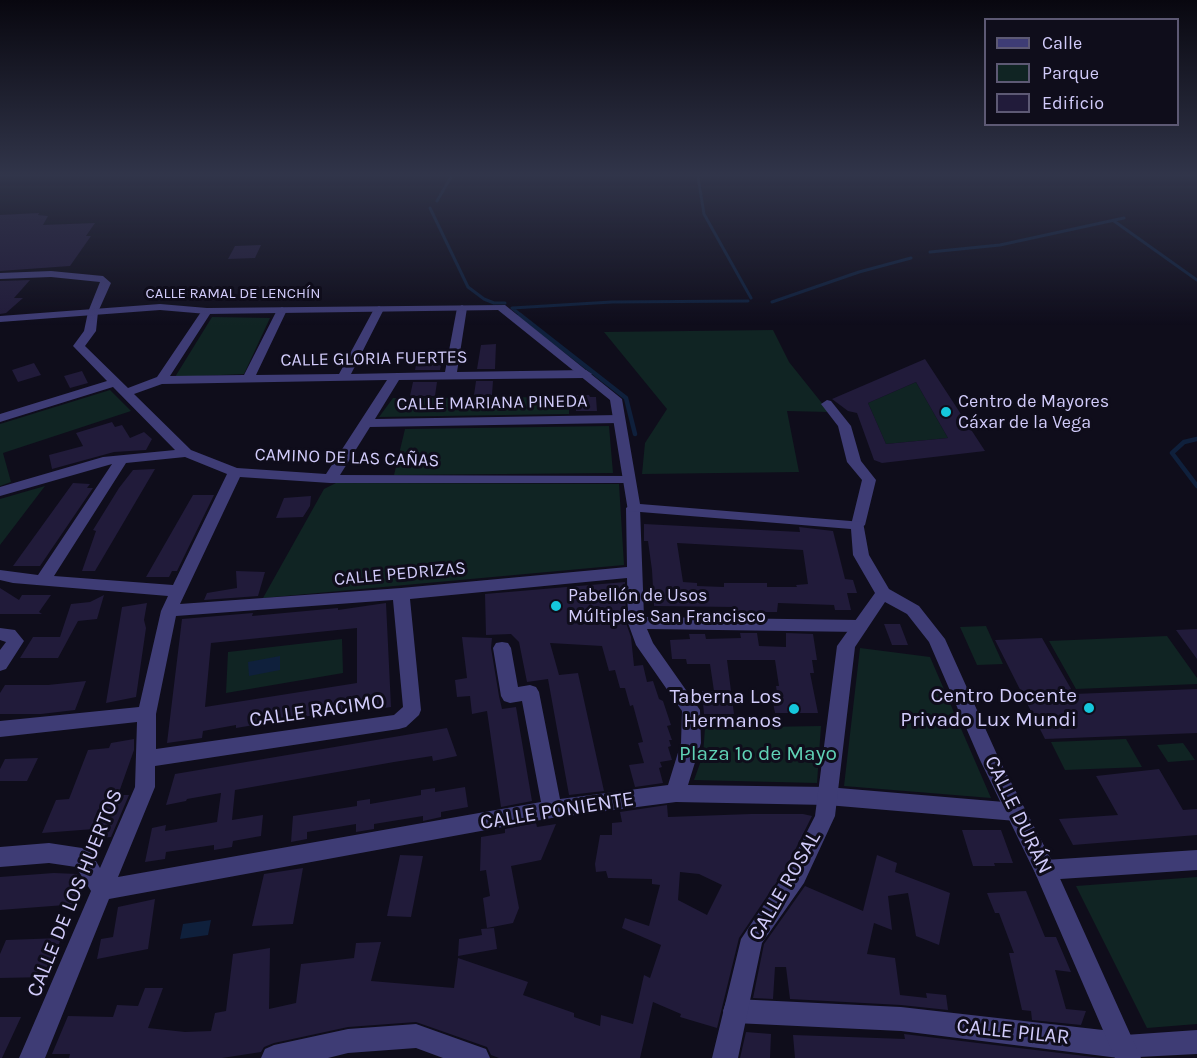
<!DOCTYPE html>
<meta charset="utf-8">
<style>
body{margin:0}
#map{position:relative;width:1197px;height:1058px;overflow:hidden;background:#0f0d1b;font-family:Karla,sans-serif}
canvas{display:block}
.legend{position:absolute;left:984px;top:18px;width:195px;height:108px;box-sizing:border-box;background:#0f0d1b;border:2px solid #5d5974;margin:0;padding:8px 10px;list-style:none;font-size:18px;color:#d1cbfa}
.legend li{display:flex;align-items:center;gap:12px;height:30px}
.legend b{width:30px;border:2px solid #5d5974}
</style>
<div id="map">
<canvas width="1197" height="1058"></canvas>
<ul class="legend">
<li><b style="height:8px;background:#3e3c75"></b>Calle</li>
<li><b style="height:16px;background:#102423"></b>Parque</li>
<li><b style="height:16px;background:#211b3a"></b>Edificio</li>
</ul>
</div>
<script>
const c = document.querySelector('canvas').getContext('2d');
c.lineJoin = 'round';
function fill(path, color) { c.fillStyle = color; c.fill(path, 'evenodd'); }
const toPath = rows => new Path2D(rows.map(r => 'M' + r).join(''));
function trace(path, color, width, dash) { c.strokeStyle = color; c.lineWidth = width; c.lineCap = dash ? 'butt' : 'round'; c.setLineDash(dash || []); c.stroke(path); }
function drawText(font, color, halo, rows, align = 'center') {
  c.font = font + ' Karla,sans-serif'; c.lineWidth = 6; c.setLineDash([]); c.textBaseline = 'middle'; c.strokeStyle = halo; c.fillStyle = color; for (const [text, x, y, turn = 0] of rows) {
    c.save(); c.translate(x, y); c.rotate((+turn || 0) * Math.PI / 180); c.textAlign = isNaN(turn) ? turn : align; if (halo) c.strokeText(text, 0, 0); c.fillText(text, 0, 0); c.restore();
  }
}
fill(toPath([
 [212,317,270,318,244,374,175,377],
 [773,330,789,362,829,412,787,411,799,472,642,474,645,443,667,409,604,332],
 [916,382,948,438,886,444,868,403],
 [110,390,131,411,3,453,11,482,0,486,0,424],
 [569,397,569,414,379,417,393,398],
 [609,426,613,473,394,475,405,429],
 [336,483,619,484,624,565,263,598,324,489],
 [45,486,0,545,0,499],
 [986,626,1003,664,977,665,960,627],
 [1167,636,1197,678,1197,684,1076,689,1049,641],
 [342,639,343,673,226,693,228,652],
 [860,648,930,657,991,798,844,786],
 [821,726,817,783,694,780,703,755,705,728],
 [1126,739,1142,767,1065,770,1051,742],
 [1183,743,1195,760,1168,762,1157,745],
 [1197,877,1197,1024,1147,1028,1076,886]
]), '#102423');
fill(toPath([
 [280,656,280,670,249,676,248,662],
 [211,920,208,935,180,939,183,924]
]), '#0f203c');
trace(toPath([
 [698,177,704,214,751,298],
 [437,201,451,177],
 [430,208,468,287,484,299,494,303,505,303],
 [1114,221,1197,280],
 [930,252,1000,245,1124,218],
 [772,302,859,272,911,258],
 [522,316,512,308,612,302,748,301]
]), '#0f203c', 3);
trace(toPath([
 [520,315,626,398,635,434],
 [1197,439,1184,442,1172,453,1197,486]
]), '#0f203c', 4.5);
fill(toPath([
 [39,213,38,215,48,216,43,225,95,223,86,236,91,236,70,266,0,271,0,215],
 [261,245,255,258,228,259,235,246],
 [30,280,14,298,23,298,6,313,0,314,0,281],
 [496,344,495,369,477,369,481,345],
 [925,359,985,451,882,463,874,460,857,413,848,411,832,399],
 [916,382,948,438,886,444,868,403],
 [417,360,442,360,440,370,415,370],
 [34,363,41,375,18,382,12,370],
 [82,371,88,383,70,388,64,376],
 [476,381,493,381,492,395,474,395],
 [413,382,437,382,435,396,410,396],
 [575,395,589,395,590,397,596,397,597,411,576,411],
 [112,422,115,427,122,425,130,438,144,432,152,439,146,450,114,452,52,469,49,455,83,446,76,433],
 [155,469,95,571,82,571,96,531,93,530,119,488,133,470],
 [73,483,90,484,87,488,93,488,40,566,13,566],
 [193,495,214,495,177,571,172,571,169,577,146,577],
 [311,496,310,506,303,517,276,518,284,498],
 [644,524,800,532,799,527,833,531,845,579,853,580,857,593,847,593,851,610,835,610,834,605,778,603,777,612,753,612,754,616,737,616,735,607,654,606,652,570,648,541,644,541],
 [677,543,803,550,808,584,796,585,797,587,767,587,767,583,724,583,724,587,697,586,697,583,683,582],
 [236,571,265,572,258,596,204,600,207,593,237,588],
 [625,582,626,623,631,637,634,666,643,665,647,682,653,681,659,699,663,701,671,725,667,726,672,740,669,740,671,746,668,747,672,760,660,762,662,767,659,768,663,783,635,787,629,765,644,763,638,743,643,742,633,705,630,706,625,688,620,688,615,670,609,671,602,646,550,643,559,675,578,673,604,791,569,795,548,679,527,682,519,642,511,634,486,635,485,594],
 [0,588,19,600,22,595,51,595,39,612,42,614,0,614],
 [104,595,97,619,78,621,58,658,20,658,33,637,60,637,71,604,90,602],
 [147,603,144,620,146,628,136,697,106,703,122,607],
 [386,603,391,707,358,712,358,708,236,728,236,725,203,731,202,738,167,743,182,619,253,613,252,616,338,608,338,610],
 [357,628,357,683,205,707,211,643],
 [884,624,900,624,908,645,892,645],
 [1197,629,1197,659,1176,630],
 [740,633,757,633,759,646,786,647,786,633,813,634,817,660,812,660,814,673,810,673,818,713,775,713,771,692,777,693,776,686,779,686,775,660,727,660,734,714,704,714,702,691,714,691,710,664,687,664,686,659,672,659,670,640,690,639,689,634,705,634,706,639,741,638],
 [462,637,492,638,491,648,499,696,502,709,516,707,532,801,501,807,487,711,472,714,470,696,457,697,455,680,467,678],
 [1042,638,1074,694,1197,689,1197,733,1045,739,995,640],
 [86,681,75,710,41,714,0,714,0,693,5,685,48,685],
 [447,728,457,756,433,761,432,756,394,762,235,790,232,820,263,815,261,836,233,841,232,847,214,850,214,845,166,852,165,859,145,862,152,828,166,825,165,831,217,822,221,793,187,799,186,801,166,805,175,774],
 [134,739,134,750,118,795,129,795,111,837,91,839,94,829,42,833,56,800,69,799,88,750,109,748,111,743],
 [38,758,27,781,0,781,0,769,5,759],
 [1159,769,1183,810,1197,809,1197,835,1073,845,1059,819,1118,815,1096,776],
 [465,787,468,807,441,812,441,817,423,821,423,816,374,824,374,829,356,832,356,824,307,832,307,839,291,842,293,816,357,806,357,801,370,799,370,804,421,795,421,790,435,788,435,792],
 [667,805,668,817,751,814,803,814,812,816,786,868,739,938,717,1028,680,1017,681,1014,653,1002,640,1058,499,1058,491,1055,487,1047,416,1022,348,1027,274,1043,264,1047,261,1052,222,1058,69,1058,70,1054,52,1054,68,1016,113,1017,117,1005,138,1006,145,988,163,988,148,1028,185,1032,211,1031,215,1013,226,1011,233,954,270,948,269,1009,296,1003,301,964,354,958,356,943,381,942,371,981,454,988,458,958,528,982,523,995,574,1013,574,1017,600,1026,601,1015,633,1024,644,975,650,978,661,945,622,928,625,918,649,926,660,885,652,884,652,879,608,878,606,871,596,872,595,864,600,835,612,835,612,823,622,822,620,812],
 [680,872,699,874,722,885,707,915,678,900],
 [536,823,537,827,556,824,541,860,511,866,519,908,513,923,487,928,483,898,490,896,486,870,480,871,481,837,505,833,505,829],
 [962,830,1001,830,1013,863,994,863,995,866,973,866],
 [400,855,423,856,411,917,387,916],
 [877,855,897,863,895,872,950,893,939,945,916,936,908,893,888,896,892,930,874,923,867,954,895,958,900,995,927,998,926,993,946,995,948,1010,901,1005,790,999,786,967,775,967,773,999,753,998,764,944,805,886,863,911],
 [303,868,293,924,252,926,264,874],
 [54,873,77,874,80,879,78,904,0,910,0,877],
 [1026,891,1045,937,1056,937,1071,972,1055,970,1066,1009,1086,1011,1081,1025,1032,1020,1031,1011,1022,1010,1009,953,1014,953,999,913,995,913,987,893],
 [155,899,148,949,97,959,101,939,113,937,118,907],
 [494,928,497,949,458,956,459,939,482,935,481,929],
 [61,938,48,977,0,978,0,954,6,940],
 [0,1017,21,1017,2,1058,0,1058],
 [746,1032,771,1034,770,1058,740,1058],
 [904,1034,1101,1058,795,1058,793,1035,905,1039]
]), '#211b3a');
fill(toPath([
 [51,271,103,276,111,283,98,312,96,331,85,346,128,388,157,377,203,309,207,308,212,311,170,376,244,375,277,310,282,307,287,310,256,375,339,374,374,309,379,306,384,309,351,374,445,372,457,308,462,305,467,308,457,372,586,370,592,374,586,378,399,380,375,419,619,415,625,419,619,423,370,427,340,475,633,476,635,479,633,482,628,483,330,483,240,477,180,604,401,588,627,567,626,508,633,503,640,508,644,617,860,620,866,622,868,626,866,630,860,632,647,629,653,643,700,710,701,743,688,785,827,787,1016,803,1023,806,1026,812,1023,818,1016,821,827,805,676,802,552,818,109,899,45,1058,19,1058,91,891,76,867,49,863,0,867,0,847,49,843,82,848,90,851,100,868,135,787,137,722,0,737,0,721,139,707,161,611,168,596,13,583,0,580,0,570,38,575,112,464,0,496,0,487,103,457,175,450,113,387,0,422,0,414,107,381,73,346,84,331,88,312,100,282,51,277,0,279,0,273,51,271],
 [387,380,326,474,237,468,191,450,134,394,162,384,387,380],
 [185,457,227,474,173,585,54,576,126,463,185,457],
 [627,578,628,623,636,645,682,711,681,743,668,785,560,799,539,692,536,687,530,685,518,687,511,648,508,643,502,642,496,643,493,648,501,696,504,701,510,703,522,701,541,802,118,877,155,787,155,766,399,729,406,727,419,715,421,710,410,599,627,578],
 [393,600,403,707,394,715,156,749,156,714,176,616,393,600],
 [827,400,831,401,851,426,861,461,876,480,865,525,858,530,851,525,862,480,847,462,838,426,821,404,827,400],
 [0,628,15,630,24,641,6,669,0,671,0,650,6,642,0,640,0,628],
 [1197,850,1197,870,1045,880,1037,877,1034,870,1037,863,1045,860,1197,850],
 [735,999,901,1007,1103,1030,1125,1035,1197,1030,1197,1054,1119,1058,901,1031,735,1023,726,1020,723,1011,726,1002,735,999],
 [416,1024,486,1049,490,1058,443,1058,416,1048,348,1053,328,1058,261,1058,265,1049,274,1045,348,1029,416,1024]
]), '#3e3c75');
fill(toPath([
 [160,304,207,308,505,305,622,399,640,504,863,522,869,555,889,589,919,606,945,639,999,759,1053,863,1141,1058,1115,1058,1036,875,980,760,929,642,907,614,885,602,855,647,835,816,804,883,762,943,738,1058,712,1058,741,939,788,869,815,816,837,646,875,593,853,555,851,529,628,511,610,400,498,310,207,314,160,310,0,322,0,316,160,304]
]), '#3e3c75');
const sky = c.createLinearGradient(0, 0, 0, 325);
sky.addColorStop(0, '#08070f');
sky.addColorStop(0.54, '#31354a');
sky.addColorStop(1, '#31354a00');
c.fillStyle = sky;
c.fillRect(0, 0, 1197, 325);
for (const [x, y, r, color] of [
 [946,412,6,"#15c7dc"],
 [556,606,6,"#15c7dc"],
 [1089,708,6,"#15c7dc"],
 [794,709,6,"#15c7dc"]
]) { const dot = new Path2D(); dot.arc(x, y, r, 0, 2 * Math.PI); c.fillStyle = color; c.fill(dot); trace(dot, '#0f0d1b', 2); }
drawText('15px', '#d1cbfa', '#0f0d1b', [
 ["CALLE RAMAL DE LENCHÍN",233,294]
]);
drawText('18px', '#d1cbfa', '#0f0d1b', [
 ["CALLE GLORIA FUERTES",374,359,-1],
 ["CALLE MARIANA PINEDA",492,403,-1],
 ["CAMINO DE LAS CAÑAS",347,458,2],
 ["CALLE PEDRIZAS",400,574,-5]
]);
drawText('18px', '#d1cbfa', '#0f0d1b', [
 ["Centro de Mayores",958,402],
 ["Cáxar de la Vega",958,423],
 ["Pabellón de Usos",568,596],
 ["Múltiples San Francisco",568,617]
], 'left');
drawText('21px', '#d1cbfa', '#0f0d1b', [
 ["Centro Docente",1077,696],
 ["Privado Lux Mundi",1077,720],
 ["Taberna Los",782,697],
 ["Hermanos",782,721]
], 'right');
drawText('21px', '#d1cbfa', '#0f0d1b', [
 ["CALLE RACIMO",317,711,-8],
 ["CALLE PONIENTE",557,811,-9],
 ["CALLE DURÁN",1018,815,64],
 ["CALLE ROSAL",785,886,-60],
 ["CALLE DE LOS HUERTOS",75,893,-68],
 ["CALLE PILAR",1013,1032,6]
]);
drawText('21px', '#60d2b6', '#0f0d1b', [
 ["Plaza 1º de Mayo",758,754]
]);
</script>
